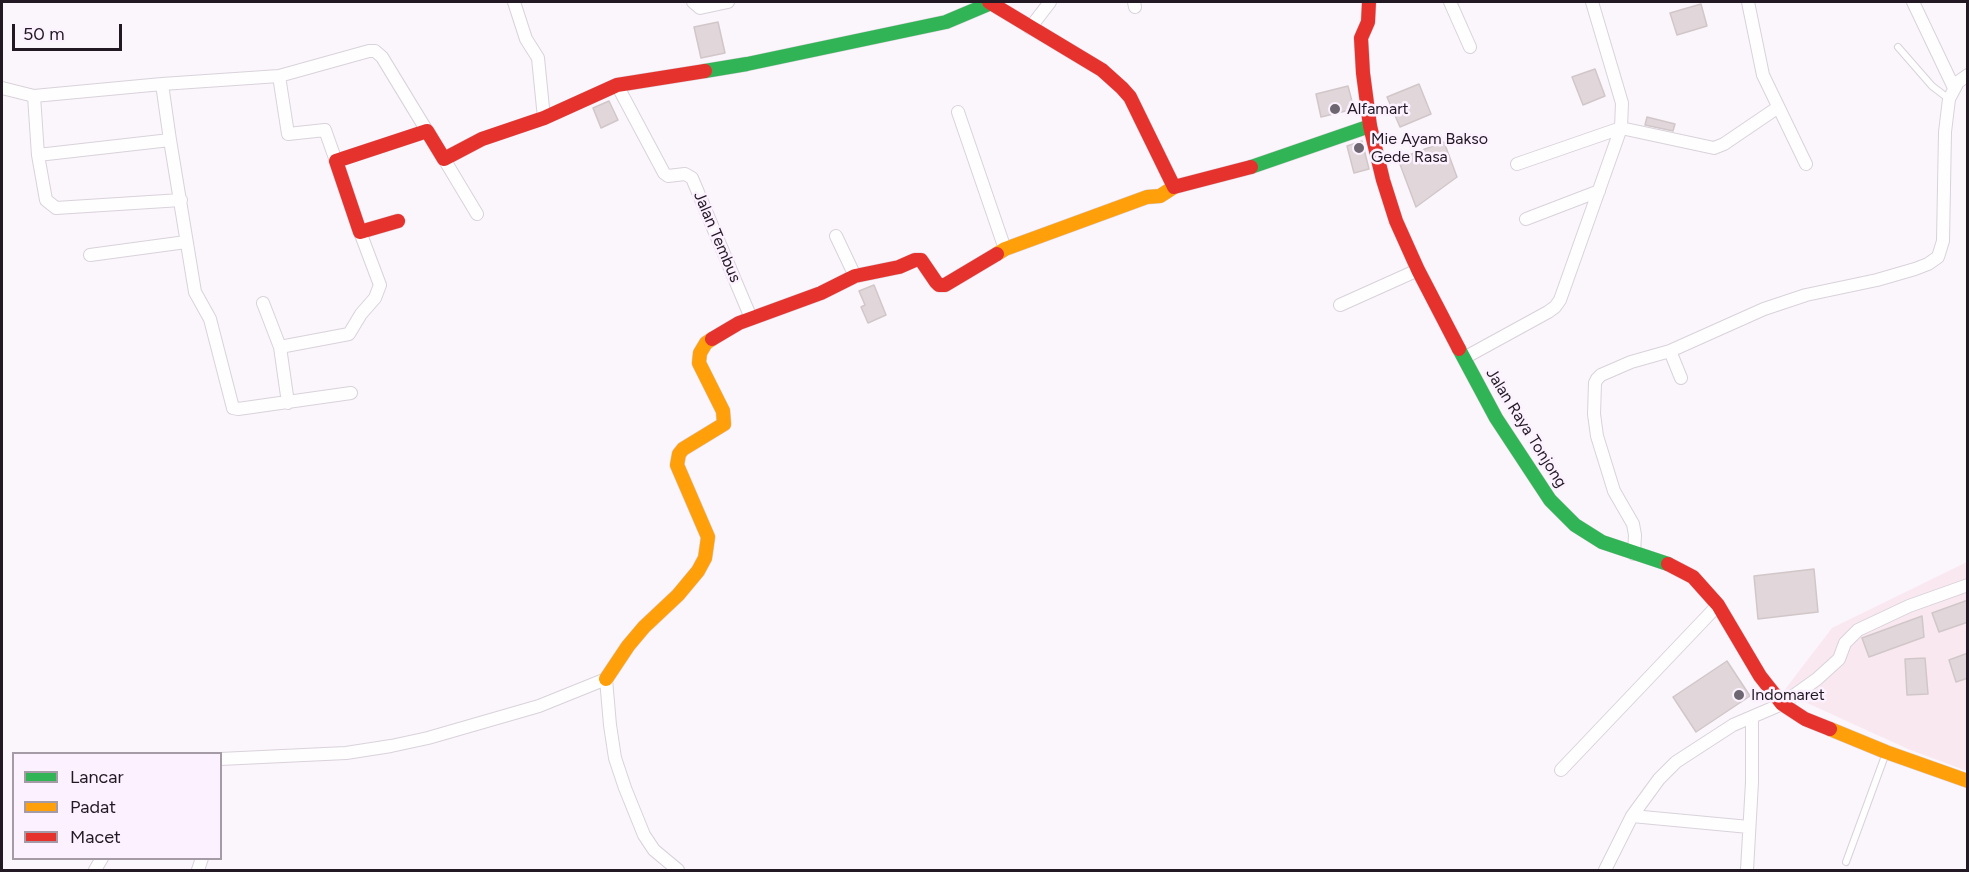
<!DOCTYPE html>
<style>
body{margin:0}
#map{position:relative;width:1969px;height:872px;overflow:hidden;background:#fbf5fc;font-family:Figtree,sans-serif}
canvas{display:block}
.frame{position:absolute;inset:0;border:3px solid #221924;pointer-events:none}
.legend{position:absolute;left:12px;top:752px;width:210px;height:108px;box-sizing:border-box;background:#fcf2ff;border:2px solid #a59ba7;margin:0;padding:8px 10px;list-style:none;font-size:18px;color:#221924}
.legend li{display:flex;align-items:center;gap:12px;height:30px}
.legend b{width:30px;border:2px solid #a59ba7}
.scale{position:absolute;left:12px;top:24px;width:110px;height:27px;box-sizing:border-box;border:3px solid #221924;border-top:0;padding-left:8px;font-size:18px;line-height:21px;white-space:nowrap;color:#221924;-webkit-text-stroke:4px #fcf2ff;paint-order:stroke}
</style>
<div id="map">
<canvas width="1969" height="872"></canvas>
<div class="frame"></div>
<ul class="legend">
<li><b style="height:8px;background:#30b455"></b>Lancar</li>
<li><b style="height:8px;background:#ff9f0a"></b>Padat</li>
<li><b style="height:8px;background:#e5322d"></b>Macet</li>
</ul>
<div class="scale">50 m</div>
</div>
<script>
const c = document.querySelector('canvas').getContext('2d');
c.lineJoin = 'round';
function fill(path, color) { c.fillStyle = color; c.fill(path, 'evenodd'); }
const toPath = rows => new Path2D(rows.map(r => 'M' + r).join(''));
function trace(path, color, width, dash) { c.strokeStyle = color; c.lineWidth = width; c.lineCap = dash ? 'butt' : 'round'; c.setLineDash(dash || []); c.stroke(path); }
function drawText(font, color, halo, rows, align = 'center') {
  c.font = font + ' Figtree,sans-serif'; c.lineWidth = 5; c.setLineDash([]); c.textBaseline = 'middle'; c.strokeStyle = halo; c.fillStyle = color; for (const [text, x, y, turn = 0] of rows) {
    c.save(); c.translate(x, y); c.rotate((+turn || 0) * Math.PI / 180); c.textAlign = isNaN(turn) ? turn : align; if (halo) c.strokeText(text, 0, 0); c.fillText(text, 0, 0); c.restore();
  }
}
fill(toPath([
 [1967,562,1967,771,1908,749,1783,692,1832,628]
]), '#f9e8f0');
const building = toPath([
 [1701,4,1707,26,1677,35,1670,13,1701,4],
 [718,22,725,53,701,58,694,27,718,22],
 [1595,69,1605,96,1583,105,1572,77,1595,69],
 [1419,84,1431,114,1400,127,1387,97,1419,84],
 [1348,86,1354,109,1321,117,1316,94,1348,86],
 [609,101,618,120,601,128,593,108,609,101],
 [1647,117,1675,124,1673,131,1645,125,1647,117],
 [1362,141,1369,169,1354,173,1347,146,1362,141],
 [1444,142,1457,177,1416,207,1398,159,1444,142],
 [874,285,886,315,868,323,861,307,865,305,859,291,874,285],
 [1814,569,1818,612,1758,619,1754,576,1814,569],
 [1968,600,1968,622,1939,632,1932,613,1968,600],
 [1922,616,1924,637,1869,657,1862,638,1922,616],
 [1968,653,1968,678,1956,682,1949,660,1968,653],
 [1925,658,1928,694,1907,695,1905,659,1925,658],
 [1727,661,1750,696,1696,732,1673,697,1727,661]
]);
fill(building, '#e1d6d9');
trace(building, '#d1c7c9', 1.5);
const lane = toPath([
 [1898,47,1932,86,1949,99],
 [1846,862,1886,753]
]);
const street = toPath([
 [514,2,526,39,538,58,544,118],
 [693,2,700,8,728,2],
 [1134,2,1135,7],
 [1450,2,1470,47],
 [1748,2,1763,75,1806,164],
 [1913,2,1954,88],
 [1030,28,1050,2],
 [279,76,288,134,325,130,336,161],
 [162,84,34,96,38,155,46,200,56,208,181,200],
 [617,85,664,173,668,176,685,174,692,178,751,318],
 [2,88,34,96],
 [958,112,1005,249],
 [38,155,170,140],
 [444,159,477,214],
 [1517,164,1621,128,1714,148,1724,144,1777,108],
 [1526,219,1599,191],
 [836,236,855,276],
 [90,255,186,242],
 [263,303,280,347,288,403],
 [1340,305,1418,270],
 [280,347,349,334,361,314,375,298,380,285,360,232],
 [1670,351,1681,378],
 [1464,358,1548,312,1555,307,1560,300,1621,128,1622,103,1592,2],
 [351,393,238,409,233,408,210,319,195,292,170,140,162,84,279,76,369,51,375,51,382,57,427,131],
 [1634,554,1635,535,1633,524,1614,491,1597,436,1594,414,1595,383,1597,379,1601,375,1631,362,1670,351,1764,309,1806,295,1877,280,1915,269,1928,264,1938,257,1943,241,1945,132,1949,99,1958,82,1968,75],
 [220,759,346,753,391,746,428,738,539,706,606,679,610,725,615,758,625,788,644,835,654,850,678,870],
 [1561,770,1718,605],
 [1632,816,1749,827],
 [95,870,102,858],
 [198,870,202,858],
 [1605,870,1632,816,1659,779,1676,762,1733,725,1782,704,1817,679,1839,659,1845,643,1858,630,1909,606,1968,585],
 [1747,870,1752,782,1752,717]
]);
const fast = toPath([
 [705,71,747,64,946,22,991,3],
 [1251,167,1370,126],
 [1459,349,1496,418,1550,500,1575,525,1602,542,1668,564]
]);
const slow = toPath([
 [997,254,1005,249,1147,197,1160,196,1174,187],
 [606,679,628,646,644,627,678,595,698,571,705,558,708,537,677,465,679,454,683,449,724,424,723,411,699,363,700,353,706,343,712,339],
 [1830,729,1886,752,1968,781]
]);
const jam = toPath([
 [989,2,1102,70,1122,88,1130,97,1174,187,1251,167],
 [1369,2,1368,22,1361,38,1363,73,1370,126,1383,180,1396,221,1418,270,1459,349],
 [398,221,360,232,336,161,427,131,444,159,482,139,544,118,617,85,705,71],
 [712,339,739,323,821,293,855,276,899,267,915,260,921,260,936,282,939,285,945,285,997,254],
 [1668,564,1693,577,1718,605,1760,676,1782,704,1805,719,1830,729]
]);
trace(lane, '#d9d2da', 8);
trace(street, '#d9d2da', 14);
trace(fast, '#d9d2da', 15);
trace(slow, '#d9d2da', 15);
trace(jam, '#d9d2da', 15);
trace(lane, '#fefeff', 6);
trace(street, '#fefeff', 12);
trace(fast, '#30b455', 14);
trace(slow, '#ff9f0a', 14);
trace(jam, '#e5322d', 14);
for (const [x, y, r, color] of [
 [1335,109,6,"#6e6670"],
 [1359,148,6,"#6e6670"],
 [1739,695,6,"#6e6670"]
]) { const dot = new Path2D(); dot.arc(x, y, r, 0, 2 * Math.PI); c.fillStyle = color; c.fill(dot); trace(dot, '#fcf2ff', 2); }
drawText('16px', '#221924', '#fcf2ff', [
 ["Alfamart",1347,109],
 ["Mie Ayam Bakso",1371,139],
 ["Gede Rasa",1371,157],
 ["Indomaret",1751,695]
], 'left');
drawText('16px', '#221924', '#fcf2ff', [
 ["Jalan Tembus",717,237,67],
 ["Jalan Raya Tonjong",1526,428,58]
]);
</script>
